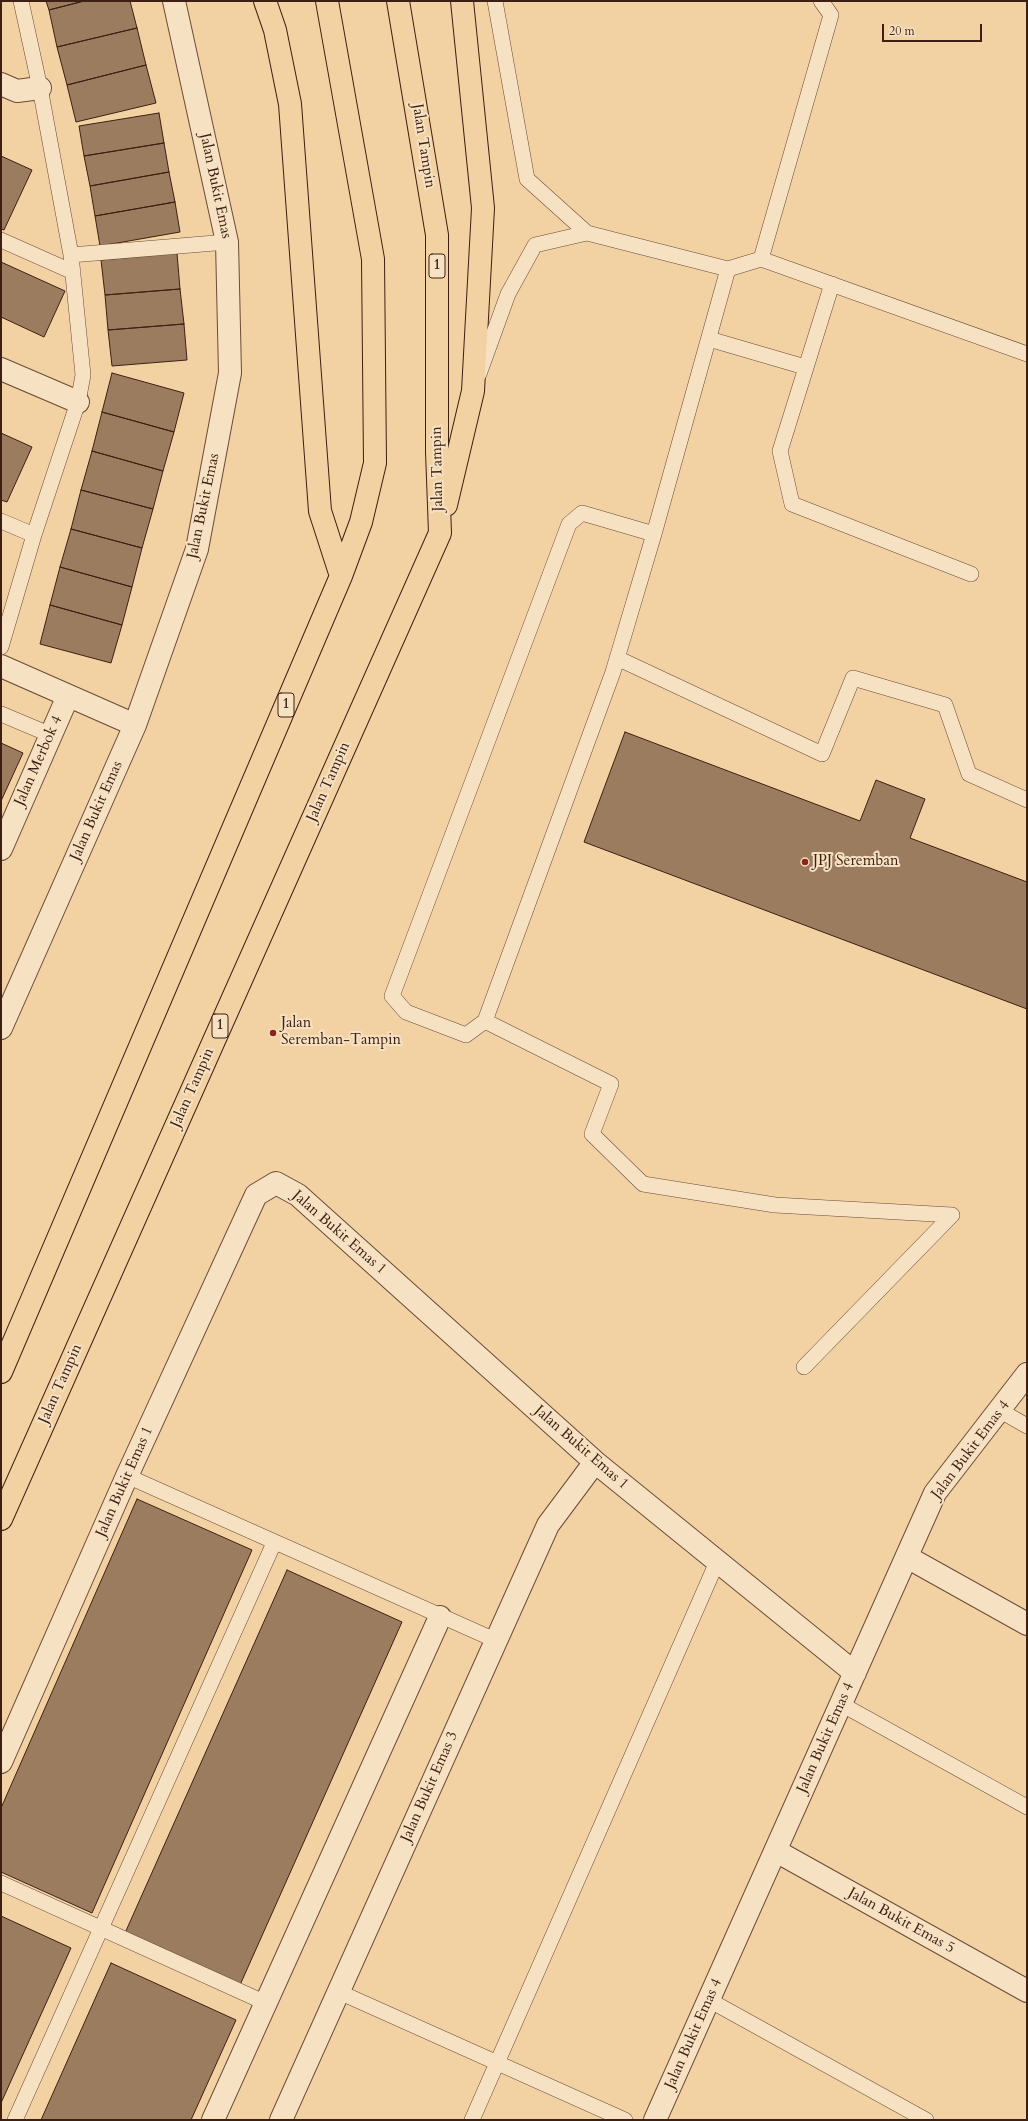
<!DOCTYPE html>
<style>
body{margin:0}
#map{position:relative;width:1028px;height:2121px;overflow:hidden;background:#f2d1a3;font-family:Cardo,serif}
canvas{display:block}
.frame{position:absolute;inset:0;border:2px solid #3d2013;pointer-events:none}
.scale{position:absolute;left:882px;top:24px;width:100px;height:18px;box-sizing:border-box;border:2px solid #3d2013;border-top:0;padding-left:5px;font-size:12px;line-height:14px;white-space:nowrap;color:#3d2013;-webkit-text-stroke:3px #f7e1c3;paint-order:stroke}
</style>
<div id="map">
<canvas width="1028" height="2121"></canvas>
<div class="frame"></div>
<div class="scale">20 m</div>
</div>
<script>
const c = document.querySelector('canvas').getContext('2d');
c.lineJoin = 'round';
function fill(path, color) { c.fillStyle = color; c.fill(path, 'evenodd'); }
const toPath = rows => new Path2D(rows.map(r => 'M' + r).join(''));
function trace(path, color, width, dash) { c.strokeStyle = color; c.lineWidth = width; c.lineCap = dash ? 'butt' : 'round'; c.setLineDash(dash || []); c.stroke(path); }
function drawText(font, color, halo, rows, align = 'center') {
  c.font = font + ' Cardo,serif'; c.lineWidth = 4; c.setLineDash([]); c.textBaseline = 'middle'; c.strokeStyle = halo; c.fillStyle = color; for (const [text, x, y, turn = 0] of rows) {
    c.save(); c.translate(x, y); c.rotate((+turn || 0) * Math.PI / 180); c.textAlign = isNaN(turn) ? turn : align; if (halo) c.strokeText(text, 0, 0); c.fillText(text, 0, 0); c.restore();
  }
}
const building = toPath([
 [46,1,84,1,49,10,46,1],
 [84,1,130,1,137,28,57,47,49,10,84,1],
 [137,28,146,65,67,85,57,47,137,28],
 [146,65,156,103,76,122,67,85,146,65],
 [159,113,164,143,84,156,79,126,159,113],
 [164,143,169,172,90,186,84,156,164,143],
 [1,156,32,170,4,230,1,229,1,156],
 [169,172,175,202,95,216,90,186,169,172],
 [175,202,180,232,100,246,95,216,175,202],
 [177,253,180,289,105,295,101,260,177,253],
 [1,262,65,291,44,337,1,317,1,262],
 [180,289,184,324,108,330,105,295,180,289],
 [184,324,187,360,112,366,108,330,184,324],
 [112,373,184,393,174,432,102,412,112,373],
 [102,412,174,432,163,471,92,451,102,412],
 [1,433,32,447,7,502,1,500,1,433],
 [92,451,163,471,153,509,81,490,92,451],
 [81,490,153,509,142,548,71,529,81,490],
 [71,529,142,548,132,587,60,567,71,529],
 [60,567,132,587,122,625,50,605,60,567],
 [50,605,122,625,111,663,40,644,50,605],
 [625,732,860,821,876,780,925,799,910,838,1027,882,1027,1009,584,842,625,732],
 [1,743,23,753,1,801,1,743],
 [137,1499,252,1550,92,1913,1,1872,1,1808,137,1499],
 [287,1570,402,1622,240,1985,125,1933,287,1570],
 [1,1916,71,1948,1,2103,1,1916],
 [111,1963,236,2020,191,2120,41,2120,111,1963]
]);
fill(building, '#9b7c5e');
trace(building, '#3d2013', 1);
const lane = toPath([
 [495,1,527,179,587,233,728,269,654,534,613,672,485,1021,466,1035,406,1012,392,996,569,524,582,513,654,534],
 [821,1,831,15,761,259,1027,354],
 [1,240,73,272],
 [71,255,227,242],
 [728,269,761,259],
 [832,284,780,451,792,504,971,574],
 [709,339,805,367],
 [479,374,508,294,535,245,587,233],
 [1,521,34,535],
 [1,647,34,535,78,402,83,375,71,255,40,88,21,1],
 [617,658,822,754,853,678,945,705,969,774,1027,800],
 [1,714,51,735],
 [485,1021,611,1084,592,1134,643,1184,775,1205,952,1215],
 [804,1367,952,1215],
 [999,1410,1027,1426],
 [127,1476,495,1640],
 [841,1704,1027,1807],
 [1,1883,266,2003],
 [339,1992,625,2120],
 [709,2000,926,2120],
 [15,2120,274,1543],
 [472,2120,717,1562]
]);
const street = toPath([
 [1,84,17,91,40,88],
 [1,369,78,402],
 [1,666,135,725],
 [1,849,68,696],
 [1,1028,135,725,197,549,230,373,227,242,174,1],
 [907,1557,1027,1624],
 [1,1762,127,1476,256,1195,276,1183,298,1195,595,1462,855,1673],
 [776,1851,1027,1991],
 [213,2120,440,1617],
 [281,2120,548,1525,595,1462],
 [655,2120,935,1493,1027,1374]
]);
const highway = toPath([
 [265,1,275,30,290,104,320,511,341,576],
 [446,505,473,391,483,208,462,1],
 [1,1372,341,576,361,522,375,463,373,259,327,1],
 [1,1519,440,533,437,452,437,235,398,1]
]);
trace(lane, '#6a4c37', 16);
trace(street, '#6a4c37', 24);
trace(highway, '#3d2013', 24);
trace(lane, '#f7e1c3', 15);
trace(street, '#f7e1c3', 22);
trace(highway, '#f2d1a3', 22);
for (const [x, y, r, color] of [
 [805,862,4,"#8f2418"],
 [273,1033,4,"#8f2418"]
]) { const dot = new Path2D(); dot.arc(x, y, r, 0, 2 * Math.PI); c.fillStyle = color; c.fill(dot); trace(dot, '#f7e1c3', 1.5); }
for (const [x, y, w] of [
 [437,266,16],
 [286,705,16],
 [220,1026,16]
]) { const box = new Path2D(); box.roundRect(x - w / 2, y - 12, w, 24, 3); c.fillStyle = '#f7e1c3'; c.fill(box); trace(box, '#3d2013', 1); }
drawText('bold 14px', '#3d2013', null, [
 ["1",437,266],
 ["1",286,705],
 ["1",220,1026]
]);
drawText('15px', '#3d2013', '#f7e1c3', [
 ["Jalan Tampin",423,146,81],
 ["Jalan Bukit Emas",215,186,78],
 ["Jalan Tampin",438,469,-91],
 ["Jalan Bukit Emas",204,506,-78],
 ["Jalan Merbok 4",39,761,-66],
 ["Jalan Tampin",329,782,-66],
 ["Jalan Bukit Emas",97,811,-66],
 ["Jalan Tampin",193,1088,-66],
 ["Jalan Bukit Emas 1",339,1233,41],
 ["Jalan Tampin",61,1384,-66],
 ["Jalan Bukit Emas 1",581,1448,41],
 ["Jalan Bukit Emas 4",971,1450,-53],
 ["Jalan Bukit Emas 1",125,1482,-66],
 ["Jalan Bukit Emas 4",826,1738,-66],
 ["Jalan Bukit Emas 3",430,1787,-66],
 ["Jalan Bukit Emas 5",901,1921,29],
 ["Jalan Bukit Emas 4",694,2034,-66]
]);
drawText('15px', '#3d2013', '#f7e1c3', [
 ["JPJ Seremban",813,862],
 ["Jalan",281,1024],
 ["Seremban-Tampin",281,1041]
], 'left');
</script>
